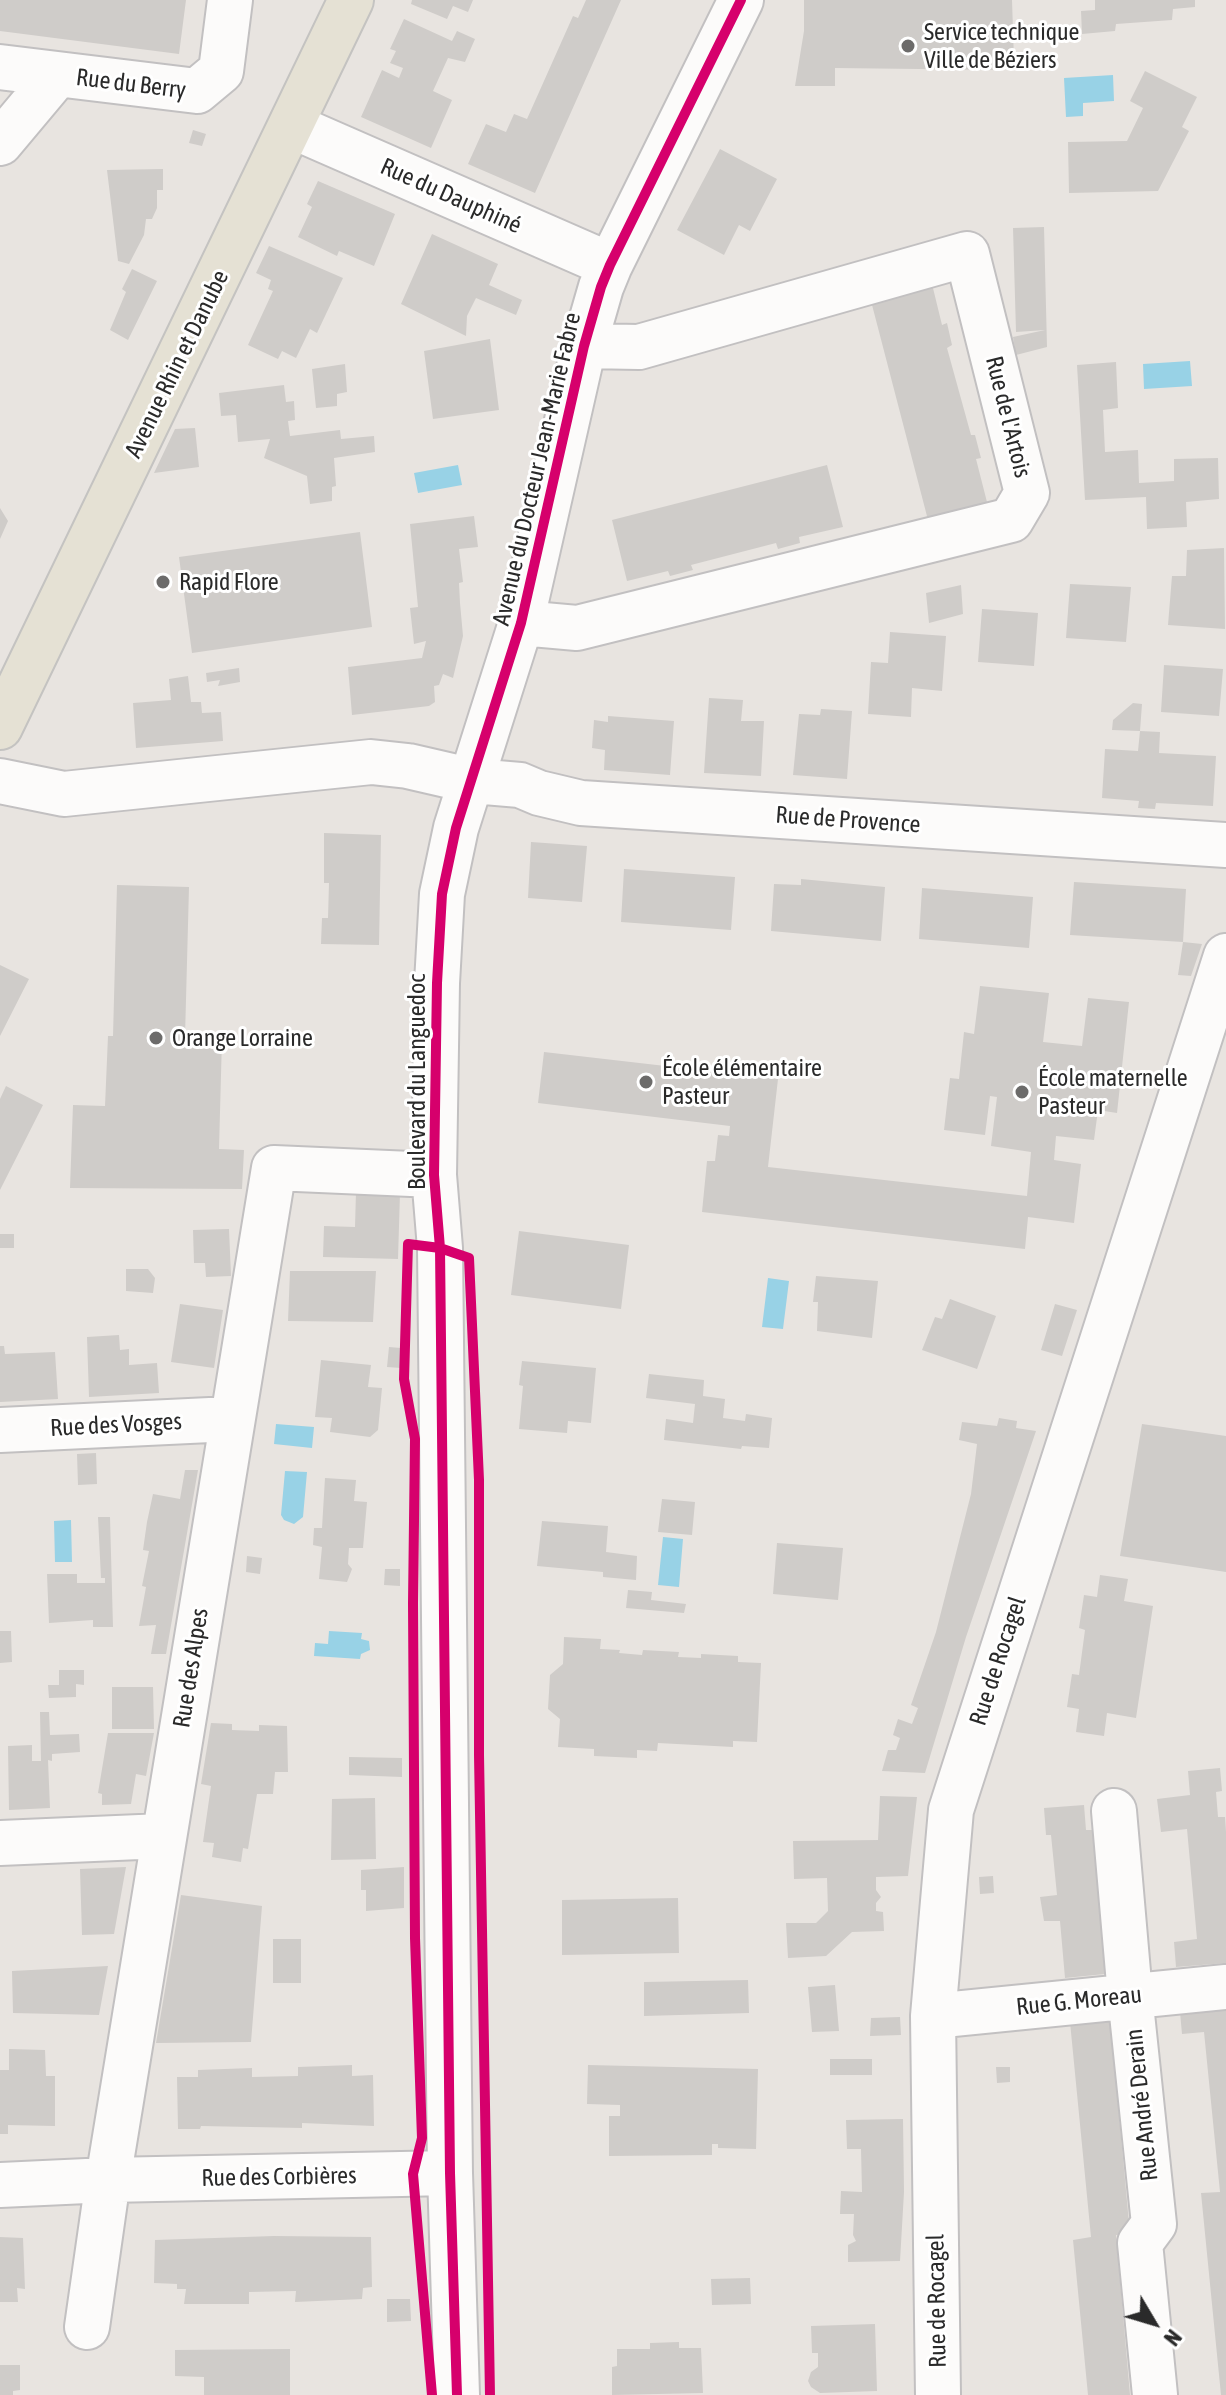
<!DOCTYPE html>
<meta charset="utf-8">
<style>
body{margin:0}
#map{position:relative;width:1226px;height:2395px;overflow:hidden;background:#e8e4e0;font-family:"Asap Condensed",sans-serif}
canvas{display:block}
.north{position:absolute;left:1114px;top:2283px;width:80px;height:80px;-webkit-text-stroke:6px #fff;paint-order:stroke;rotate:128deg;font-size:22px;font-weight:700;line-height:32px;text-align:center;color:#2a2a2a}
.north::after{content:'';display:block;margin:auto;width:28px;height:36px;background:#2a2a2a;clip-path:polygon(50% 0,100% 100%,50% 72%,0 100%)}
</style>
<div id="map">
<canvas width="1226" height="2395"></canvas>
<div class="north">N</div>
</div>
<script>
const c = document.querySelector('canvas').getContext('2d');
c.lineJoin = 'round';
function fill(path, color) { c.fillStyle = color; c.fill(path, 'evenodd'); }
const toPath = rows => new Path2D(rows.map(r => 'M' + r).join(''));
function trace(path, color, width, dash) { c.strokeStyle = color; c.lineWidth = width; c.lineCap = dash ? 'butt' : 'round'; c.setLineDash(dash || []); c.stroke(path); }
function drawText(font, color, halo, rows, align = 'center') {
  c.font = font + ' "Asap Condensed",sans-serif'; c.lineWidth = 6; c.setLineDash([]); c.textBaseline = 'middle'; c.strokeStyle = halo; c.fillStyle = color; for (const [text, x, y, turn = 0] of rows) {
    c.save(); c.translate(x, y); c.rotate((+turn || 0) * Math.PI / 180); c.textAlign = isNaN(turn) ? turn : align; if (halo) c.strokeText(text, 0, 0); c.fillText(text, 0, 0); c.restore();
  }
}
fill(toPath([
 [1113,75,1114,101,1083,103,1083,116,1066,117,1064,78],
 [1190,361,1192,386,1144,389,1143,364],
 [458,465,462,485,418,493,414,473],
 [768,1278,789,1281,783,1329,762,1327],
 [276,1424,314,1427,312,1448,274,1444],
 [285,1471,307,1472,303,1517,294,1524,284,1520,281,1515],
 [71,1520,72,1562,55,1562,54,1521],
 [663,1537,683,1539,679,1587,658,1585],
 [329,1631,362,1633,361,1639,369,1641,370,1650,361,1654,360,1659,314,1656,315,1643,328,1644]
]), '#98d2e6');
fill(toPath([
 [0,0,186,0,179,54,0,31],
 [412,0,473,0,468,12,453,6,447,19,411,4],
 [586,0,621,0,535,193,468,164,486,124,506,132,514,114,527,119,573,16,578,18],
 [804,0,1012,0,1014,61,1012,61,1011,68,1003,67,1003,70,835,68,835,86,795,86,804,31],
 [1095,0,1195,0,1195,7,1173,9,1172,20,1116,24,1115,31,1082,34,1081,11,1095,10],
 [404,19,452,41,457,31,475,39,465,62,448,58,433,91,452,100,431,148,361,117,382,70,399,78,403,68,390,63,396,51,390,49],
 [1145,71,1197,97,1182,127,1189,131,1158,191,1069,193,1068,142,1127,141,1143,108,1130,101],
 [193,130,206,134,202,146,189,143],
 [720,149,777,179,750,231,739,225,724,255,677,230],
 [163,169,163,190,157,190,157,208,152,219,146,219,144,235,129,264,118,261,107,170],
 [318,181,395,214,374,266,339,251,337,256,298,237,312,207,307,204],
 [1044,227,1047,347,1016,355,1013,337,1045,330,1016,332,1013,228],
 [432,234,498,264,489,285,522,300,516,315,476,298,467,316,466,336,401,304],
 [269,246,343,278,317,333,310,329,296,358,282,351,278,359,248,345,273,291,268,289,271,280,256,273],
 [132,269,157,281,128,340,110,330,126,292,122,289],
 [932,284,942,325,947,323,952,345,947,348,971,435,975,435,981,458,976,459,988,506,928,520,871,301],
 [490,339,499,410,433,419,424,351],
 [1116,362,1118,408,1103,410,1105,452,1138,450,1139,483,1174,481,1174,459,1218,458,1219,499,1186,502,1187,527,1147,529,1146,497,1085,500,1077,365],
 [345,364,347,392,337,394,337,406,316,408,312,369],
 [284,385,286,402,294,401,295,420,288,421,290,436,340,430,341,439,374,436,375,452,334,458,336,486,332,487,332,501,310,504,307,476,264,458,270,439,238,442,236,415,221,416,219,393],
 [195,428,199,467,154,473,175,429],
 [827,465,843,527,799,537,800,543,778,549,776,543,691,565,693,570,670,576,668,571,627,581,612,520],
 [0,508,8,521,0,539],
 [474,516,478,547,459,549,463,582,459,583,460,603,463,636,453,678,443,674,439,685,434,686,435,702,429,706,352,715,348,667,422,658,426,641,414,644,410,608,418,607,410,524],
 [360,532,372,627,192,653,179,557],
 [1224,548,1225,629,1168,625,1172,576,1186,576,1187,550],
 [1070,584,1131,587,1126,642,1066,638],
 [961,585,963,614,929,623,926,593],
 [982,609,1038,613,1034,666,978,662],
 [890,632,946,636,942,691,912,688,911,717,868,714,871,662,888,663],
 [1164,665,1223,669,1219,716,1161,712],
 [239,668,240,682,218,686,220,680,207,682,206,673],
 [188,676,191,702,201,702,202,713,221,712,223,741,136,748,133,703,171,700,169,679],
 [709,698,743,700,741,721,764,721,761,776,704,773],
 [1133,703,1142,704,1140,731,1112,730,1113,720],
 [821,709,852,711,847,779,793,775,799,714,820,715],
 [608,716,674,721,670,775,604,770,605,750,592,748,594,720,608,722],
 [1140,731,1160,732,1159,753,1216,756,1213,806,1156,803,1155,809,1138,808,1139,801,1102,798,1105,749,1138,751],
 [324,833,381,835,379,945,321,944,322,918,328,918,329,883,324,883],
 [531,842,587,846,582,902,528,898],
 [624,869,735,877,731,930,621,922],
 [801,879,885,887,881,941,771,931,774,884,801,885],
 [1074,882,1186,889,1183,942,1070,935],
 [117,885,189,887,185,1037,222,1038,219,1149,244,1150,242,1189,70,1188,73,1105,105,1106,108,1036,113,1036],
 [922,888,1033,897,1029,948,919,939],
 [1183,942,1202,944,1191,976,1178,975],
 [0,965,29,979,0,1036],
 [980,986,1049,993,1043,1042,1082,1046,1088,998,1129,1002,1117,1113,1098,1110,1094,1140,1056,1136,1054,1160,1081,1164,1074,1223,1028,1217,1025,1249,702,1212,707,1161,715,1161,718,1135,729,1136,730,1126,538,1103,544,1052,778,1079,768,1167,1027,1196,1031,1152,991,1146,997,1097,990,1096,985,1135,944,1130,950,1078,959,1079,964,1032,974,1034],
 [6,1086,43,1105,0,1190,0,1099],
 [356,1192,400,1193,398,1259,323,1257,324,1226,355,1227],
 [229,1229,231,1276,206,1277,205,1263,194,1263,193,1230],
 [519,1231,629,1245,621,1309,511,1295],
 [0,1234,14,1234,14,1248,0,1248],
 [126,1269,148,1269,155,1278,153,1293,126,1291],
 [290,1271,376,1271,373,1322,288,1321],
 [816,1276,878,1281,872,1338,817,1331,818,1302,813,1302],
 [950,1299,996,1316,977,1369,922,1350,935,1317,942,1319],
 [180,1304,223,1310,214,1368,171,1362],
 [1055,1304,1077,1310,1062,1356,1041,1350],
 [119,1335,120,1350,129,1349,129,1365,157,1363,159,1393,89,1397,87,1337],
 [0,1346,4,1346,5,1354,55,1352,58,1399,0,1402],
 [389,1347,401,1348,401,1368,387,1367],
 [321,1360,371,1365,368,1387,382,1388,378,1430,370,1437,330,1432,332,1418,315,1417],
 [522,1361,596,1368,591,1423,568,1421,567,1433,519,1429,523,1386,519,1385],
 [649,1374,704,1380,703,1396,725,1399,723,1418,745,1421,746,1414,772,1418,769,1448,742,1446,741,1449,664,1440,666,1419,693,1423,695,1404,646,1398],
 [999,1418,1017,1421,1016,1428,1036,1431,966,1637,925,1773,882,1771,888,1750,896,1750,900,1738,893,1735,898,1719,912,1724,918,1708,911,1705,936,1632,971,1494,977,1444,959,1440,962,1422,997,1426],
 [1142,1424,1226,1436,1226,1572,1120,1556],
 [96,1453,97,1484,78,1485,77,1454],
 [185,1470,198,1470,166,1654,151,1654,156,1625,139,1626,146,1587,142,1586,149,1551,143,1550,147,1522,153,1494,180,1499],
 [325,1478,356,1480,354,1501,367,1502,363,1548,349,1548,348,1564,352,1569,347,1582,319,1579,322,1547,313,1545,314,1528,322,1528],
 [662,1499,695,1502,692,1535,658,1532],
 [98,1517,110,1517,113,1627,93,1627,93,1620,49,1623,47,1574,77,1574,77,1583,105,1583,105,1578,101,1578],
 [542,1521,608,1526,606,1552,637,1556,636,1580,603,1577,603,1572,537,1566],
 [777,1543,843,1548,838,1600,773,1594],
 [247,1556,262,1558,260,1574,246,1572],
 [385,1569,400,1569,400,1586,384,1585],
 [1100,1575,1128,1579,1124,1601,1153,1606,1136,1718,1107,1713,1104,1736,1076,1732,1079,1709,1067,1707,1072,1674,1079,1675,1085,1630,1079,1628,1084,1595,1097,1597],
 [628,1590,652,1592,651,1600,686,1604,684,1613,626,1608],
 [0,1631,11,1631,12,1662,0,1663],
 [564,1637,601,1639,600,1649,620,1650,619,1653,642,1655,643,1650,679,1652,678,1657,701,1658,701,1654,738,1656,738,1662,761,1663,757,1742,733,1741,733,1747,658,1743,657,1751,637,1750,637,1758,594,1756,594,1749,558,1747,560,1719,548,1709,550,1675,563,1664],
 [59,1670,84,1670,84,1685,76,1684,76,1697,49,1698,48,1685,59,1685],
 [112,1687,153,1687,154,1729,112,1729],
 [40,1712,49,1712,50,1735,79,1734,80,1752,52,1754,52,1761,48,1760,50,1808,9,1810,8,1746,32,1745,32,1761,41,1761],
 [211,1723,232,1724,232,1730,259,1731,259,1725,287,1726,288,1772,275,1772,273,1794,257,1794,248,1849,243,1848,241,1862,212,1857,214,1843,203,1842,211,1786,201,1784],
 [108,1733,154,1733,146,1776,136,1774,131,1804,102,1805,102,1794,98,1793],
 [349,1757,402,1758,402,1777,349,1775],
 [1220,1768,1222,1791,1216,1792,1218,1817,1225,1817,1226,1832,1226,1963,1176,1967,1174,1942,1197,1939,1187,1829,1161,1832,1157,1799,1190,1795,1188,1771],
 [880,1796,917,1797,908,1876,876,1877,876,1890,881,1897,876,1903,876,1911,883,1912,884,1931,852,1932,826,1956,788,1958,786,1923,816,1923,828,1911,827,1878,794,1879,793,1841,878,1840],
 [375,1798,376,1859,331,1860,332,1799],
 [1084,1805,1086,1830,1093,1830,1105,1974,1065,1978,1060,1921,1044,1921,1040,1897,1057,1895,1051,1835,1046,1835,1044,1808],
 [126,1867,114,1934,82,1935,80,1869],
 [404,1867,404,1908,366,1911,366,1890,361,1890,361,1870],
 [993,1876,994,1893,980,1894,979,1877],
 [181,1895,262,1906,251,2042,156,2043],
 [678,1898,679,1953,562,1955,562,1900],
 [273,1939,301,1939,301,1983,273,1983],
 [108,1966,99,2015,13,2013,12,1971],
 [748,1980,749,2013,644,2016,644,1982],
 [835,1985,839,2031,812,2032,808,1987],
 [1226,2007,1226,2395,1221,2395,1201,2193,1220,2192,1204,2032,1182,2034,1180,2012],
 [900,2017,901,2035,870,2036,871,2018],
 [1110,2018,1130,2234,1116,2235,1130,2395,1088,2395,1073,2240,1091,2237,1070,2022],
 [9,2049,45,2050,46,2076,55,2076,55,2126,8,2125,8,2134,0,2134,0,2070,9,2070],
 [830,2059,872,2059,872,2075,830,2075],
 [352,2065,352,2076,373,2075,374,2126,302,2123,302,2128,201,2126,200,2129,178,2129,177,2077,198,2077,198,2070,252,2068,252,2077,298,2076,298,2067],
 [588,2065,758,2069,756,2149,718,2148,718,2144,712,2144,712,2155,609,2156,609,2116,620,2116,620,2105,587,2104],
 [996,2067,1010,2067,1010,2082,997,2083],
 [903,2119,904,2192,900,2261,848,2262,848,2245,856,2241,853,2235,854,2214,840,2214,841,2191,862,2192,861,2149,847,2149,846,2120],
 [274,2236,371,2237,372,2287,363,2288,362,2299,295,2302,296,2291,249,2292,249,2304,184,2304,186,2289,177,2289,177,2284,154,2283,155,2240],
 [0,2237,23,2238,25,2289,17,2288,18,2302,0,2302],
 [750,2278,751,2304,712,2305,711,2279],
 [387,2299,410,2299,411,2321,387,2322],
 [875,2324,877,2391,820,2393,811,2387,808,2381,811,2372,818,2367,818,2353,812,2353,811,2326],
 [679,2342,679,2348,701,2348,703,2393,612,2395,612,2367,617,2366,617,2349,650,2349,650,2343],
 [290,2349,290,2395,204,2395,204,2377,175,2376,175,2350],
 [0,2365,20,2365,20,2390,13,2391,13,2395,0,2395]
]), '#cfccc9');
const minor = toPath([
 [0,67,197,91,221,71,230,0],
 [292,126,610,265],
 [0,143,57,75],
 [521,623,577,628,1011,520,1027,493,967,254,639,347,584,346],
 [0,781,64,794,371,762,408,766,473,781,520,785,539,793,581,803,1226,845],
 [0,1430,231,1419],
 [1114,1811,1130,1995,1154,2224,1140,2243,1155,2395],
 [0,1843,163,1836],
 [933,2016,1226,1987],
 [0,2185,108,2180,450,2173],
 [87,2327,108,2180,274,1168,434,1175],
 [457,2395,450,2173,440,1248,434,1175,437,983,442,894,456,828,521,623,584,346,601,287,610,265,741,0],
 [938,2395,933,2016,951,1810,1226,956]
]);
const major = toPath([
 [0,727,351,0]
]);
trace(minor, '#c2c0c1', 48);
trace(major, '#c4c3c1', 48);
trace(minor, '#fcfbfa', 44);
trace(major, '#e5e1d4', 44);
trace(toPath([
 [432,2395,413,2174,422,2138,415,1938,413,1603,415,1439,404,1379,408,1244,440,1248,469,1258,479,1480,479,1755,490,2395],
 [457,2395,450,2173,440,1248,434,1175,437,983,442,894,456,828,521,623,584,346,601,287,610,265,741,0]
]), '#d6006c', 10);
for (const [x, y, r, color] of [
 [908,46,8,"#6c6b6a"],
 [163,582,8,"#6c6b6a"],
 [156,1038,8,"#6c6b6a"],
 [646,1082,8,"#6c6b6a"],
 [1022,1092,8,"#6c6b6a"]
]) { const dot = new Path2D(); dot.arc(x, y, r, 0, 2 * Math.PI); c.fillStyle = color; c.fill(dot); trace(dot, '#fff', 3); }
drawText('24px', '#2a2a2a', '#fff', [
 ["Service technique",924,32],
 ["Ville de Béziers",924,60],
 ["Rapid Flore",179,582],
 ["Orange Lorraine",172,1038],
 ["École élémentaire",662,1068],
 ["Pasteur",662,1096],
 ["École maternelle",1038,1078],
 ["Pasteur",1038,1106]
], 'left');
drawText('24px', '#2a2a2a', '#fff', [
 ["Rue du Berry",131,84,7],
 ["Rue du Dauphiné",451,196,24],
 ["Avenue Rhin et Danube",177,364,-64],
 ["Rue de l'Artois",1008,417,76],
 ["Avenue du Docteur Jean-Marie Fabre",537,469,-77],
 ["Rue de Provence",848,820,4],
 ["Boulevard du Languedoc",417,1082,-90],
 ["Rue des Vosges",116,1425,-3],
 ["Rue de Rocagel",998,1661,-72],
 ["Rue des Alpes",191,1668,-81],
 ["Rue G. Moreau",1079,2001,-6],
 ["Rue André Derain",1142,2105,-96],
 ["Rue des Corbières",279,2177,-1],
 ["Rue de Rocagel",937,2301,-91]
]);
</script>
